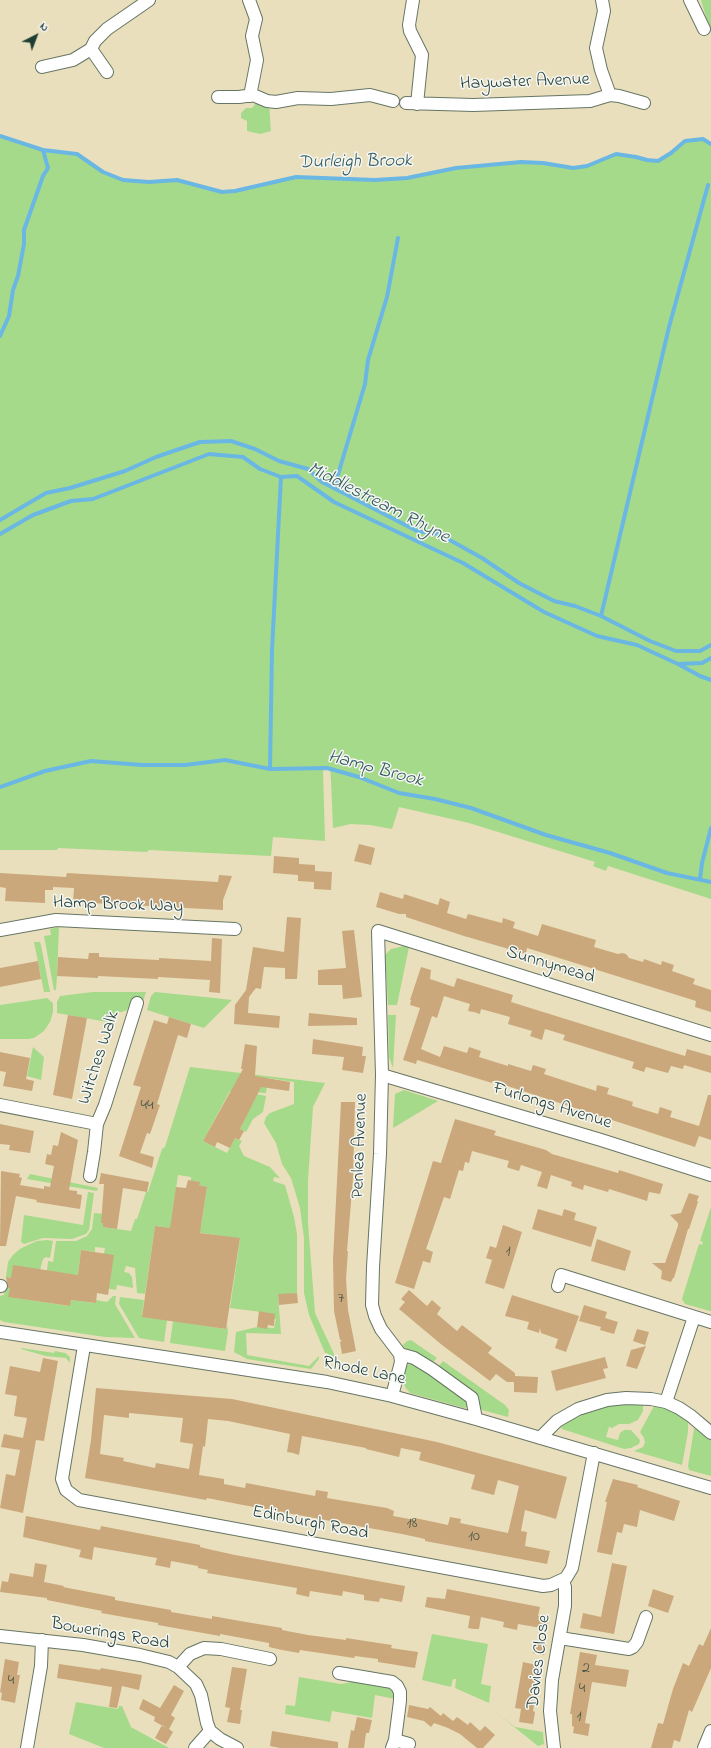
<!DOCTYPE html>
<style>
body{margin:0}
#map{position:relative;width:711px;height:1748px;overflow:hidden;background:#eadfbc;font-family:"Indie Flower",sans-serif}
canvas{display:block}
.north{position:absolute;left:16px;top:16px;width:40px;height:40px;-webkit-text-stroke:3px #f6f6f2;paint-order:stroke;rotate:42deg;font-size:11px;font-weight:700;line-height:16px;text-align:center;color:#1f3d34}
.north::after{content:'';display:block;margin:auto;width:14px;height:18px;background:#1f3d34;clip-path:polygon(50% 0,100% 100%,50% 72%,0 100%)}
</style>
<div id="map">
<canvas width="711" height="1748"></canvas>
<div class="north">N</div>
</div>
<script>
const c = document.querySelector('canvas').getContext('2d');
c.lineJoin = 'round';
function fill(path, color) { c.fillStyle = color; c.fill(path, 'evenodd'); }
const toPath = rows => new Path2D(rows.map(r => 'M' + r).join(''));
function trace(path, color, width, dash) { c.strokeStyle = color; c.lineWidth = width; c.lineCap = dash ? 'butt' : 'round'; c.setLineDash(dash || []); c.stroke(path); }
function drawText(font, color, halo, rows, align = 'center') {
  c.font = font + ' "Indie Flower",sans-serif'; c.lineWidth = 3; c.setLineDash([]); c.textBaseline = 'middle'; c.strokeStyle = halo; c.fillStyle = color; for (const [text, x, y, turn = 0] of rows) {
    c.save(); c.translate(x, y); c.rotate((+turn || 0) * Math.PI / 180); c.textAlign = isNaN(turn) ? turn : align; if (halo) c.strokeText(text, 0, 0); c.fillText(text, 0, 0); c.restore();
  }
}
fill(toPath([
 [701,0,711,0,711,34],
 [257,102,269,104,271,131,260,134,247,131,247,121,241,118,241,113,246,108,252,108],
 [0,136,43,150,77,154,103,172,123,180,149,182,177,180,222,192,236,191,296,177,375,180,407,178,456,168,521,162,543,163,573,168,587,166,616,154,636,157,647,160,658,161,671,153,685,141,703,139,711,144,711,899,608,866,606,871,593,866,595,862,469,823,399,807,392,829,370,825,351,824,333,828,331,780,330,769,327,768,323,769,325,841,273,837,271,856,149,850,147,852,58,848,57,850,0,850],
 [59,927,57,976,56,990,54,990,44,936,51,935,50,929],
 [34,942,40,942,41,945,50,992,44,992],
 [404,946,409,947,397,1005,388,1005,385,955,391,949],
 [93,992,146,992,143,1002,133,999,127,1010,122,1012,115,1012,113,1023,57,1013,57,1002,60,996],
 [155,992,205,997,232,1000,204,1028,147,1010,151,996],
 [47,998,53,1003,53,1012,50,1022,44,1031,34,1038,28,1039,0,1039,0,1005],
 [388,1015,396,1015,393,1068,389,1057],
 [33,1047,44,1057,41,1080,27,1076],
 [190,1067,325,1083,313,1107,308,1180,308,1223,315,1313,341,1369,327,1353,325,1353,309,1315,304,1293,304,1238,300,1208,291,1178,282,1164,276,1143,264,1123,266,1117,270,1113,294,1104,294,1082,268,1078,266,1093,230,1091,203,1141,227,1153,235,1138,239,1140,242,1141,239,1146,244,1156,270,1167,280,1178,274,1177,273,1181,285,1185,294,1217,297,1234,297,1293,278,1295,281,1334,246,1333,247,1355,309,1366,319,1356,319,1359,311,1369,247,1359,234,1352,236,1332,257,1327,274,1328,276,1319,269,1318,269,1313,230,1308,240,1239,190,1231,201,1227,207,1187,199,1185,199,1182,191,1181,191,1177,178,1175,171,1223,175,1229,155,1226,145,1294,137,1293,135,1268,126,1266,124,1272,129,1273,132,1277,133,1288,117,1285,116,1290,98,1287,105,1248,95,1247,95,1252,81,1250,78,1275,47,1271,48,1261,53,1262,56,1241,76,1241,87,1236,92,1229,94,1213,105,1214,103,1227,131,1231,135,1219,137,1219,146,1192,148,1192,162,1149,165,1147],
 [404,1090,438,1101,393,1128,395,1094],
 [256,1094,266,1096,263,1112,253,1119,246,1132,240,1129],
 [30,1174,98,1188,97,1191,27,1179],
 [88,1192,94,1193,89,1230,86,1234,72,1239,43,1238,24,1244,21,1242,24,1215,83,1225],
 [711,1207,711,1311,710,1311,685,1304,682,1299,699,1244,702,1245,703,1242,700,1241],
 [47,1240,53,1241,50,1258,46,1257,43,1259,40,1270,11,1278,6,1277,8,1262,13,1255,20,1249,28,1245,37,1241],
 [5,1287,10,1288,9,1297,69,1306,71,1300,95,1303,96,1300,107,1302,113,1296,116,1296,115,1304,135,1338,105,1337,4,1322,0,1320,0,1296,4,1295],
 [120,1297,144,1300,142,1316,167,1320,164,1342,139,1338,119,1304],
 [173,1321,226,1329,227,1324,228,1332,225,1351,170,1343],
 [411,1340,437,1358,430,1365,402,1346,407,1341],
 [21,1348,54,1353,55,1351,65,1353,70,1357,70,1363,66,1358,46,1356,21,1349],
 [443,1361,505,1405,509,1410,508,1417,482,1410,438,1367],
 [412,1362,465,1395,468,1407,464,1408,410,1393,405,1387,402,1377,406,1366],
 [632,1402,643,1404,643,1411,638,1420,629,1424,619,1424,612,1428,609,1427,606,1437,618,1440,620,1433,624,1430,631,1430,640,1440,639,1444,631,1448,624,1449,562,1429,561,1427,569,1421,594,1409,614,1404],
 [654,1406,666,1408,688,1418,688,1432,682,1465,634,1451,643,1447,645,1442,644,1438,640,1432],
 [695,1423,711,1438,711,1476,689,1470,688,1466],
 [432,1634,488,1644,481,1684,491,1686,489,1703,455,1688,456,1679,453,1679,451,1687,422,1680],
 [299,1677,341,1684,357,1681,391,1688,395,1693,395,1699,375,1695,372,1718,332,1711,330,1722,285,1714,286,1705,295,1706],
 [76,1702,118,1709,119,1706,122,1706,131,1727,169,1748,104,1748,69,1734],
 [493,1710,515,1727,543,1732,544,1744,538,1746]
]), '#a5da8a');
trace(toPath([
 [0,136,43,150,77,154,103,172,123,180,149,182,177,180,222,192,235,191,296,177,375,180,407,178,456,168,521,162,543,163,573,168,587,166,616,154,636,157,647,160,658,161,671,153,685,141,703,139,711,144],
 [0,336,9,316,13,290,18,276,24,244,24,230,43,176,48,168,43,150],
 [334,488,365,384,368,360,387,297,398,238],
 [0,520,46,493,70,488,125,471,156,457,200,442,231,441,255,449,279,461,308,469,322,482,417,531,439,534,482,558,519,583,554,601,575,606,601,616,650,641,676,651,700,651,711,645],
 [0,534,33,515,71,501,93,499,209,454,243,457,260,469,281,477,297,476,334,502,463,563,544,612,597,636,637,645,678,664,700,676,711,680],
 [601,616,669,327,708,185],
 [678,664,702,663,711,658],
 [270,769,272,650,281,477],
 [0,787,45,771,91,761,142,765,185,765,225,760,270,769,327,768,359,777,399,793,435,799,471,808,546,835,610,853,667,873,711,882],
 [700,879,702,863,711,828]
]), '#6bb7e4', 4);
fill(toPath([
 [359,844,375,848,371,865,354,861],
 [274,856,299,858,299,864,315,865,315,871,332,872,331,890,314,889,314,882,298,881,298,875,273,873],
 [0,873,66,877,67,873,218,882,219,875,232,876,223,900,223,910,73,902,74,888,53,887,53,890,45,890,45,903,5,901,6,888,0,887],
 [380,892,403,899,404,894,438,905,440,898,450,902,447,913,466,919,468,914,502,923,503,918,515,922,513,928,538,936,542,924,596,940,594,947,618,954,622,953,626,954,629,958,643,962,644,959,661,965,662,961,674,965,672,971,695,979,693,984,711,990,711,1012,695,1007,696,1001,591,968,527,948,526,954,464,936,406,917,406,914,399,914,376,907],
 [287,917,301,918,297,979,285,979,285,968,264,967,261,989,256,988,249,997,248,1013,280,1016,279,1028,234,1024,235,1005,246,990,253,947,284,952],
 [354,930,362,997,343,999,342,985,318,985,318,970,346,968,342,931],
 [212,938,222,939,220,993,209,992,210,980,158,977,158,979,98,976,98,978,57,976,58,957,88,959,89,953,99,953,99,957,159,960,159,958,211,961],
 [38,961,41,979,0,987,0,968],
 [421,967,431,970,430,979,454,987,457,978,513,995,511,1002,646,1044,685,1056,687,1049,711,1056,711,1073,684,1065,683,1069,671,1066,668,1073,646,1067,644,1072,632,1068,634,1062,563,1040,565,1035,545,1029,542,1040,530,1036,532,1031,508,1024,510,1017,481,1009,480,1014,474,1012,468,1011,470,1004,444,996,437,1018,432,1016,421,1049,440,1057,444,1046,467,1053,469,1047,481,1051,479,1057,508,1066,508,1064,531,1071,533,1065,546,1069,544,1074,596,1091,597,1085,609,1088,607,1094,633,1102,632,1106,658,1114,660,1107,672,1111,670,1117,699,1126,708,1095,711,1095,711,1140,699,1136,695,1147,492,1081,492,1083,417,1060,416,1064,403,1060,420,1008,410,1005,411,1000,410,1000],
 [309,1013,357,1018,357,1025,308,1026],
 [68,1015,87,1018,72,1099,53,1095],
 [169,1017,191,1024,187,1038,178,1035,157,1104,160,1105,150,1134,147,1133,140,1153,154,1157,152,1168,119,1156,141,1087,133,1085,154,1020,167,1024],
 [313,1039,363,1047,362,1056,366,1056,363,1073,342,1070,344,1057,312,1054],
 [245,1044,257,1046,255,1076,290,1082,289,1091,261,1087,240,1129,244,1131,239,1140,235,1138,230,1148,217,1142,215,1147,203,1141,243,1069,241,1069],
 [0,1052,30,1058,26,1079,34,1081,32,1091,3,1086,6,1072,0,1071],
 [341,1102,355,1102,353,1178,347,1251,348,1251,346,1279,348,1310,356,1351,342,1354,340,1342,342,1340,340,1340,334,1311,333,1260],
 [455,1119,496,1131,494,1135,546,1150,552,1154,618,1173,619,1170,663,1184,660,1194,649,1192,647,1201,609,1189,608,1192,584,1185,583,1190,571,1186,572,1182,551,1175,547,1189,537,1186,542,1172,521,1165,519,1171,509,1168,507,1167,509,1161,472,1151,469,1163,465,1162,463,1171,459,1170,450,1199,444,1197,426,1249,433,1252,430,1263,423,1261,414,1289,395,1283,433,1161,441,1163],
 [0,1124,34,1131,30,1153,9,1150,10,1145,0,1144],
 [61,1132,78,1140,69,1190,77,1191,77,1194,82,1195,80,1209,36,1202,37,1200,16,1196,6,1246,0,1246,1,1171,20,1174,19,1177,22,1178,20,1185,44,1189,44,1186,50,1187,54,1166,45,1164,47,1154,51,1155,53,1145,58,1146],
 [101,1173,149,1182,147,1192,123,1188,117,1229,103,1227,103,1223,101,1223,104,1184,99,1184],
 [188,1180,200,1182,199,1185,207,1187,200,1233,240,1238,226,1329,142,1317,155,1226,170,1228,176,1187,186,1188],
 [689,1193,699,1196,697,1201,698,1202,689,1229,688,1229,674,1278,673,1278,671,1282,661,1279,662,1271,652,1263,665,1263,678,1226,678,1223,670,1215,681,1213],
 [538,1209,562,1216,564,1209,576,1213,574,1220,597,1227,591,1247,532,1229],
 [503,1225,522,1232,504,1289,485,1283,492,1260,486,1258,490,1246,496,1248],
 [597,1239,631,1251,625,1271,591,1261],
 [81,1250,114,1255,108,1295,97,1293,96,1303,71,1300,70,1306,8,1297,10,1288,8,1288,6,1277,11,1278,13,1265,78,1275],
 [409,1290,427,1306,432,1300,441,1308,437,1314,457,1331,462,1325,492,1348,488,1353,515,1373,515,1376,538,1377,537,1393,514,1392,514,1382,507,1382,496,1374,490,1381,442,1345,399,1309,405,1302,401,1299],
 [297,1293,298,1303,279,1305,278,1294],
 [512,1295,579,1316,566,1352,555,1348,558,1339,541,1333,540,1328,539,1333,527,1329,529,1322,505,1316],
 [584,1305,607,1312,605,1318,618,1322,614,1334,600,1330,601,1327,579,1321],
 [259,1311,275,1314,274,1326,268,1325,267,1329,257,1327],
 [637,1329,649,1332,645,1345,633,1341],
 [646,1346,637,1369,626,1366,631,1350],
 [605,1357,608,1368,603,1369,606,1378,556,1391,551,1371],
 [43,1358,58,1361,44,1441,36,1440,23,1513,0,1508,6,1474,15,1476,20,1450,1,1447,4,1434,23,1438,27,1418,14,1416,17,1396,5,1394,10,1366,40,1372],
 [96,1388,232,1399,437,1442,567,1477,556,1519,525,1510,521,1531,527,1532,525,1546,550,1551,547,1564,425,1541,425,1539,402,1534,243,1505,207,1498,206,1500,85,1478,91,1440],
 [129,1413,183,1418,180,1442,193,1444,189,1469,156,1463,155,1468,123,1461,124,1458,100,1454,104,1415,129,1418],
 [208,1419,228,1421,290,1434,287,1452,293,1453,299,1455,302,1436,366,1448,366,1449,399,1457,401,1448,421,1452,419,1460,475,1475,471,1489,494,1495,498,1480,519,1486,508,1533,460,1523,461,1519,450,1517,448,1525,415,1518,415,1520,393,1516,394,1511,387,1508,327,1498,328,1492,316,1490,315,1496,246,1483,245,1488,224,1484,224,1479,199,1475,203,1446,205,1447],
 [613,1479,638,1485,637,1487,680,1501,674,1521,640,1510,637,1527,624,1524,622,1533,617,1532,612,1555,597,1552,607,1502,605,1502],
 [26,1516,100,1530,101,1526,200,1545,200,1547,208,1549,235,1555,405,1586,402,1602,380,1598,379,1602,364,1600,364,1595,343,1591,342,1596,310,1591,309,1597,296,1594,297,1588,207,1573,208,1570,198,1568,198,1566,171,1561,170,1568,155,1565,157,1558,94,1547,92,1560,79,1557,81,1550,23,1537],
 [35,1563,47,1565,44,1582,64,1586,63,1587,115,1597,115,1600,171,1610,171,1612,212,1619,212,1616,246,1622,282,1628,282,1630,308,1635,346,1640,346,1638,392,1645,391,1648,418,1652,415,1668,378,1662,378,1659,355,1656,354,1658,300,1650,299,1653,282,1650,269,1647,269,1643,220,1634,220,1636,186,1630,158,1625,158,1623,101,1613,102,1611,47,1600,47,1598,0,1592,2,1581,8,1582,10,1573,33,1577],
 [612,1563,627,1566,614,1634,580,1628,583,1613,601,1617],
 [447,1589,540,1607,538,1616,549,1618,547,1629,518,1624,517,1630,503,1627,504,1622,481,1617,479,1629,474,1629,468,1628,470,1616,425,1607,427,1597,445,1599],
 [653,1589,674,1596,668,1613,648,1606],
 [711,1628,711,1668,692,1712,689,1710,680,1742,674,1740,672,1748,651,1748,658,1723,663,1724,673,1689,683,1663,689,1666,699,1644,703,1646],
 [536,1642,546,1644,544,1655,533,1653],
 [580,1652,597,1655,595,1665,629,1670,626,1687,592,1682,585,1723,590,1724,588,1736,573,1733,574,1727,572,1726,572,1714,570,1714],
 [5,1659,19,1662,17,1675,20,1675,15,1703,1,1700,2,1693,0,1692],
 [523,1662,541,1666,538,1683,535,1682,531,1704,534,1705,533,1711,535,1712,533,1724,519,1722,521,1709,515,1708],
 [59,1664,100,1670,101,1668,142,1675,139,1690,122,1686,117,1708,109,1707,112,1687,57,1678],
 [232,1667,247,1669,240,1710,242,1710,240,1724,227,1722,230,1708,225,1707],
 [174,1685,184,1691,171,1715,175,1718,169,1729,173,1732,166,1744,155,1738,162,1725,166,1728,154,1721,155,1717,139,1709,143,1699,160,1708],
 [409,1705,428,1709,430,1707,441,1716,443,1713,453,1721,457,1717,468,1725,470,1722,480,1731,485,1726,495,1735,483,1748,477,1748,460,1734,448,1728,434,1723,431,1727,424,1721,407,1717],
 [357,1717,372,1720,369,1733,366,1733,364,1748,348,1748,351,1730,354,1731],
 [272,1731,338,1742,338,1748,280,1748,270,1746]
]), '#caa87c');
const minor = toPath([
 [249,0,256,19,252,36,257,60,250,96],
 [413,0,409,25,410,31,422,55,417,104],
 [602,0,604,11,596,48,601,70,610,95],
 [690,0,704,29],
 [91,49,107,72],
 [42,67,73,60,91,49,95,41,107,29,149,0],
 [218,97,239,97,253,95,267,101,276,102,298,98,331,99,370,95,393,101],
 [406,103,473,105,590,101,610,95,619,96,644,103],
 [0,930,56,920,235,929],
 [382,1075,601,1140,711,1175],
 [0,1105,97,1124],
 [90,1176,94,1152,97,1124,105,1105,137,1003],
 [0,1286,1,1286],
 [558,1286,561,1275,711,1322],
 [0,1332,327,1382,392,1396,476,1419,711,1488],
 [84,1346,62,1479,66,1490,79,1500,543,1586,551,1585,566,1578,572,1568,594,1453],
 [392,1396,401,1362,400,1354],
 [666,1402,694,1317],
 [476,1419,472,1398,432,1369,414,1358,400,1354,381,1329,375,1316,372,1305,373,1267,380,1154,382,1075,378,931,711,1035],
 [540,1438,557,1421,578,1409,607,1400,626,1398,651,1399,666,1402,679,1408,691,1416,711,1433],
 [0,1636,83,1645,140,1655,169,1662,178,1667,196,1684,201,1695,207,1723,210,1731,220,1739,237,1748],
 [560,1638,629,1649,633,1647,637,1642,646,1617],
 [178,1667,190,1654,204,1648,221,1649,270,1659],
 [339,1673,392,1682,397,1686,400,1692,400,1701,395,1740,392,1748],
 [395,1740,409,1744],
 [27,1748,41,1666,42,1640],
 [195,1748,210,1731],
 [554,1748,550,1711,551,1697,552,1680,565,1606,565,1587,563,1581],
 [704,1748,711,1731]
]);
trace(minor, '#667664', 14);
trace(minor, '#fff', 12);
drawText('16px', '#4a5846', null, [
 ["44",147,1106],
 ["1",508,1252],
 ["7",341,1299],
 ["18",412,1524],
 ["10",474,1537],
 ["2",586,1669],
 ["4",11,1681],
 ["4",582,1689],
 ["1",579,1717]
]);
drawText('18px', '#1f3d34', '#f6f6f2', [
 ["Haywater Avenue",525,83,-2],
 ["Hamp Brook Way",118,906,2],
 ["Sunnymead",550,966,17],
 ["Witches Walk",100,1058,-72],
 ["Furlongs Avenue",552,1107,17],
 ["Penlea Avenue",361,1146,-88],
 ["Rhode Lane",364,1372,12],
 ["Edinburgh Road",310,1524,11],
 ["Bowerings Road",110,1635,10],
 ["Davies Close",540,1662,-83]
]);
drawText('italic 19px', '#325c60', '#f6f6f2', [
 ["Durleigh Brook",355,163,-1],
 ["Middlestream Rhyne",378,504,27],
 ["Hamp Brook",375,770,15]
]);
</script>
